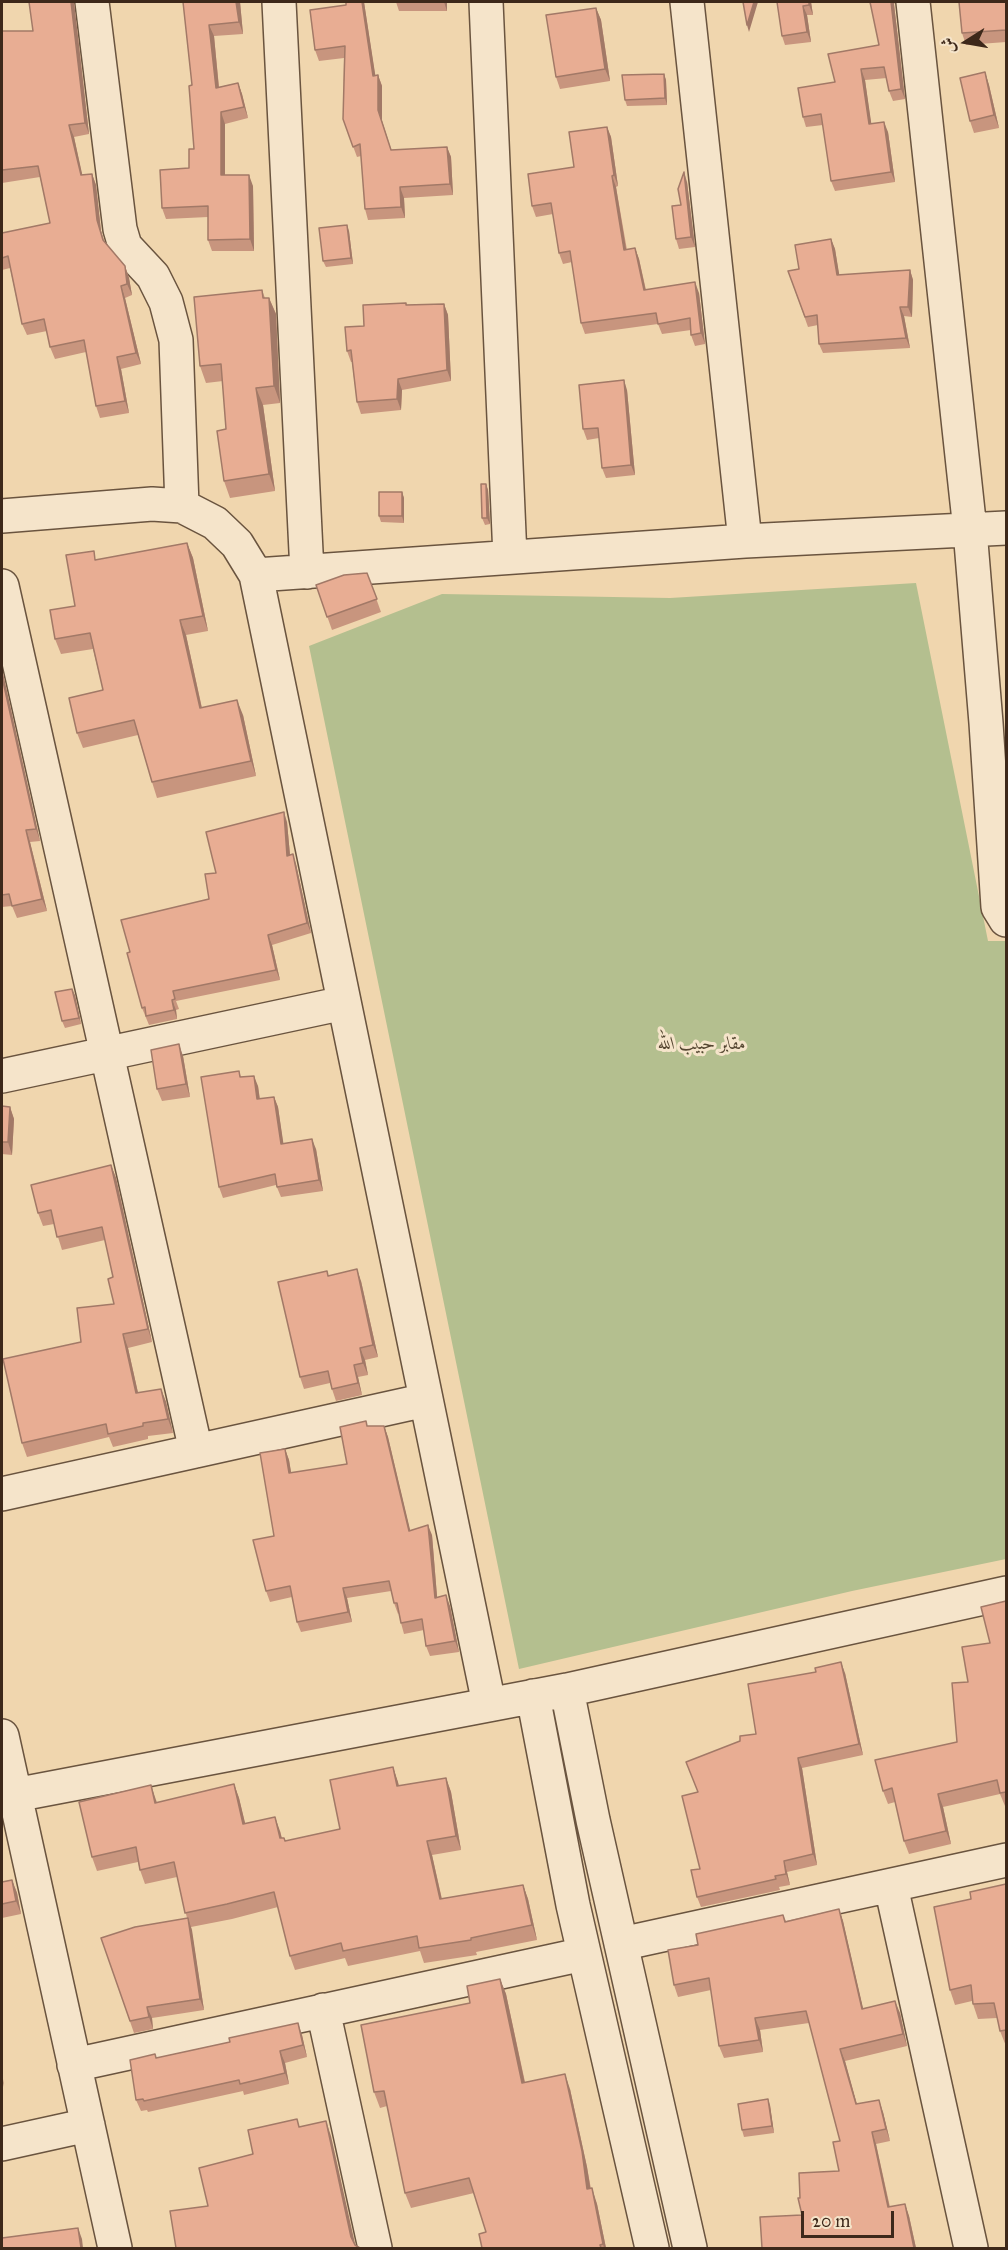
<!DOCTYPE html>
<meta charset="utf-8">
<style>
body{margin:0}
#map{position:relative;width:1008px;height:2250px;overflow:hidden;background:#f0d6ae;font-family:"IM FELL Great Primer",Amiri,serif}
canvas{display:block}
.frame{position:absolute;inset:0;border:3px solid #3d281a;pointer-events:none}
.north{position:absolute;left:936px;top:12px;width:60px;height:60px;-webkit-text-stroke:4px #f5e4ca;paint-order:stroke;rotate:259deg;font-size:16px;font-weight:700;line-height:24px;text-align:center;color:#3d281a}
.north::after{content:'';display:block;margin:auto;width:21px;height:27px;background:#3d281a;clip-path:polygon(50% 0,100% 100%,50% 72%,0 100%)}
.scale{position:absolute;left:801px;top:2211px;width:93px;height:27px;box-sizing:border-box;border:3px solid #3d281a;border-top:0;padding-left:8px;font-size:18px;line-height:21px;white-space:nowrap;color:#3d281a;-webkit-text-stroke:4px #f5e4ca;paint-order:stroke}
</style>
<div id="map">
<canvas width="1008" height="2250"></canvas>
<div class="frame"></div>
<div class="north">ش</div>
<div class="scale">20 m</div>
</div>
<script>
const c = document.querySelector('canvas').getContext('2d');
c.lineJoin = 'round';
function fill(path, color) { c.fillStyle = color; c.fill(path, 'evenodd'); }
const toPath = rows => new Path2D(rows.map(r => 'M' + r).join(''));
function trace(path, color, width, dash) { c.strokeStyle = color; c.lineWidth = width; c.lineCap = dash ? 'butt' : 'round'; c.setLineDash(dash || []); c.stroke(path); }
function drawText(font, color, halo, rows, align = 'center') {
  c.font = font + ' "IM FELL Great Primer",Amiri,serif'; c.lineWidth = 6; c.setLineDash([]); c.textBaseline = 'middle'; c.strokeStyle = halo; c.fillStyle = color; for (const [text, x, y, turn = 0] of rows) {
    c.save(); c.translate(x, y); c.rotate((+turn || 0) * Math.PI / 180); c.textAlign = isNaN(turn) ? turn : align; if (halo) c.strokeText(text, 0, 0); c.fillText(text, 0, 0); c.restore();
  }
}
fill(toPath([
 [916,583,988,941,1006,941,1006,1559,852,1591,519,1669,309,646,442,594,670,598]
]), '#b4bf8f');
const minor = toPath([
 [92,2,120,229,125,246,153,276,166,302,176,340,182,506],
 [279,2,307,572],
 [486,2,510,557],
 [687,2,745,541],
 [913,2,970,530,986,723,998,907,1006,920],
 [2,516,152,504,182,506,215,523,237,544,256,575,489,1704],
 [256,575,745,541,1006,528],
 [2,586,196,1451],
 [2,1076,344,1003],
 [2,1494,426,1400],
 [567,1690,593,1820,690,2248],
 [533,1696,573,1905,652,2248],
 [2,1736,115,2248],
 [15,1795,567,1690,1006,1593],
 [891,1886,971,2248],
 [621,1944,1006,1860],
 [323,2010,375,2248],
 [74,2065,584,1954],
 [2,2144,88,2125]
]);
trace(minor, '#6a543f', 36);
trace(minor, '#f5e4ca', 33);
fill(toPath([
 [74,2,89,134,74,137,82,175,92,174,96,185,101,231,104,241,125,266,129,278,132,295,125,298,141,364,121,369,129,413,100,418,96,406,86,352,55,359,50,347,47,331,27,335,22,324,10,268,2,270,2,233,50,223,40,177,2,183,2,31,33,31],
 [183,2,240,2,243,34,214,36,219,87,238,83,242,94,248,118,225,124,225,175,253,186,254,251,212,251,208,240,208,217,166,219,162,208,189,168,194,149,192,85],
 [346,2,364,2,375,75,378,75,382,86,382,121,391,150,447,147,451,157,453,195,404,198,405,218,368,220,365,209,361,156,357,157,343,119,344,58,319,61,315,50,346,5],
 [396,2,447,2,447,11,399,11],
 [777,2,811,2,813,15,807,15,811,42,785,45,782,36],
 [870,2,895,2,894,4,905,99,893,101,889,91,887,78,865,80,871,124,888,132,895,182,835,191,831,181,823,125,806,127,803,117,835,82,879,45],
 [1006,2,1006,42,966,45,962,33],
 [596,8,601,20,610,81,560,89,556,77],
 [985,72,989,85,999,128,974,133,970,121],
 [664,74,666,80,667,105,627,106,625,100],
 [607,127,611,137,618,186,616,187,627,250,635,248,639,259,646,290,699,293,705,344,695,346,691,335,691,330,662,334,658,324,585,334,581,323,572,262,563,264,559,253,553,214,536,217,532,206,574,167],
 [687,182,695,247,679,249,676,239],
 [349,231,353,264,326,267,323,261],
 [831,239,835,249,839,275,910,270,913,280,912,317,904,316,910,348,823,353,819,344,818,325,808,327,788,271,799,269],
 [262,290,265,298,269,298,276,314,280,403,263,405,275,491,230,498,224,481,226,429,223,381,206,383,200,366],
 [406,303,407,305,444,304,448,315,451,381,402,390,401,410,361,414,357,402,352,362,351,362,347,351,364,326],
 [627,390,635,475,606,478,602,468,599,438,587,440,583,429],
 [486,484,488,490,490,524,485,525,482,518],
 [402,492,404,498,404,523,381,522,379,516],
 [187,543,193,558,208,631,186,635,202,708,243,715,256,776,157,798,152,782,138,735,83,748,77,733,103,690,93,649,61,654,55,639,75,606,97,560],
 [367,573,381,612,332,630,316,585],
 [2,669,40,841,30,842,47,911,17,918,12,906,2,907],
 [287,822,290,855,296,864,311,933,272,945,280,980,176,1001,179,1009,176,1010,177,1019,149,1025,142,1008,130,952,209,899,216,873],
 [75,995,81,1024,65,1028,62,1021],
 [183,1056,190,1097,162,1101,157,1089],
 [239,1071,241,1077,258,1086,260,1099,274,1097,278,1107,283,1143,316,1149,323,1191,281,1197,276,1185,223,1198,219,1187],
 [2,1106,10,1107,14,1119,12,1155,2,1154],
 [111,1165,116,1178,152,1342,128,1348,138,1393,161,1389,166,1402,173,1433,148,1436,148,1439,113,1447,109,1437,27,1457,22,1443,81,1342,114,1304,113,1277,105,1240,62,1250,54,1224,43,1226,38,1213],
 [327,1271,328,1275,361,1281,378,1357,365,1360,368,1375,358,1377,362,1395,336,1401,330,1383,304,1389,300,1377],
 [367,1426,384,1426,388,1437,410,1531,432,1535,437,1597,450,1606,459,1652,430,1656,426,1646,424,1630,404,1634,401,1623,399,1613,398,1614,394,1603,391,1591,347,1598,352,1622,301,1632,297,1622,292,1597,270,1602,266,1591,285,1449,289,1460,291,1473,347,1464],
 [1006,1601,1006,1806,1005,1806,1000,1794,943,1807,951,1844,909,1854,904,1841,895,1802,888,1804,883,1791,957,1742,968,1682,990,1643],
 [845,1673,863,1755,802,1768,817,1865,787,1872,790,1885,779,1887,780,1890,701,1907,697,1897,700,1869,698,1792,756,1734],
 [393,1767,399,1786,446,1778,451,1792,461,1850,432,1855,442,1899,523,1885,528,1899,537,1940,476,1952,477,1955,424,1963,420,1951,348,1966,345,1958,295,1970,290,1956,278,1907,232,1919,191,1927,204,2010,152,2018,153,2029,134,2033,101,1938,187,1918,177,1877,145,1884,140,1870,138,1862,97,1871,92,1857,156,1800,157,1803,234,1784,239,1798,245,1824,280,1831,282,1838,285,1841,340,1829],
 [12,1880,17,1893,21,1914,2,1918,2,1882],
 [1006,1884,1006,2046,1000,2031,997,2018,978,2019,972,2001,955,2005,950,1990,971,1899],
 [839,1909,843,1921,863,2009,900,2013,907,2046,845,2061,857,2104,883,2112,890,2141,876,2144,890,2207,905,2204,909,2216,916,2248,762,2248,802,2215,800,2198,839,2171,840,2141,809,2023,760,2030,763,2052,724,2058,719,2046,711,1990,678,1997,674,1985,698,1945,783,1915,786,1921],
 [500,1979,506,1994,525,2082,570,2089,587,2167,591,2189,597,2204,606,2248,482,2248,486,2232,474,2193,411,2208,405,2193,387,2106,380,2108,374,2092,470,2003],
 [302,2035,307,2057,285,2063,289,2084,244,2095,243,2091,148,2112,147,2110,141,2111,136,2100,156,2058],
 [770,2105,774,2133,744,2137,742,2130]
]), '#c8957e');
fill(toPath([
 [71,2,74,2,89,134,85,123],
 [236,2,240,2,243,34,239,22],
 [362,2,364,2,377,86,373,76],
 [444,2,447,2,447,11],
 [754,2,758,2,749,32,747,25],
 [809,2,811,2,813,15,809,5],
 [891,2,895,2,894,4,905,99,901,89],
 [803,6,807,15,811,42,807,32],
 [596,8,601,20,610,81,605,69],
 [209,25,214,36,220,100,216,88],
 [861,69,865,80,873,135,869,124],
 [985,72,989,85,999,128,994,115],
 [664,74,666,80,667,105,665,98],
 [378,75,382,86,382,121,395,161,378,110],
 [238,83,242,94,248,118,244,107],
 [221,112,225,124,225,186,221,175],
 [884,122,888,132,895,182,891,172],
 [69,125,74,137,85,187,81,175],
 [607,127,611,137,618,186,614,175],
 [447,147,451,157,453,195,450,184],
 [684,172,687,182,695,247,691,237],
 [92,174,96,185,101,231,107,251,97,220],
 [249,175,253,186,254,251,250,239],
 [612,176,616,187,628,261,624,250],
 [400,187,404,198,405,218,401,207],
 [347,225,349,231,353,264,351,258],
 [831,239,835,249,841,285,837,275],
 [635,248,639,259,648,301,644,290],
 [125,266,129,278,132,295,127,284],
 [910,270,913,280,912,317,908,307],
 [695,282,699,293,705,344,701,333],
 [121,286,125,298,141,364,136,353],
 [269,298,276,314,280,403,274,386],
 [444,304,448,315,451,381,447,370],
 [900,307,904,316,910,348,906,338],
 [117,357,121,369,129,413,125,401],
 [398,379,402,390,401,410,397,399],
 [624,380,627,390,635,475,631,465],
 [256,388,263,405,275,491,269,474],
 [486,484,488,490,490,524,487,518],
 [402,492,404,498,404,523,402,516],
 [187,543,193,558,208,631,203,616],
 [180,620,186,635,205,723,200,708],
 [2,669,40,841,36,829,2,677],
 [237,700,243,715,256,776,251,761],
 [284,812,287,822,291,866,287,856],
 [26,830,30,842,47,911,42,899],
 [293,854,296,864,311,933,307,923],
 [268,935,272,945,280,980,276,970],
 [72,989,75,995,81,1024,79,1018],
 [172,1000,176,1010,177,1019,174,1010],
 [179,1044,183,1056,190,1097,186,1084],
 [254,1076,258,1086,261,1110,257,1099],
 [274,1097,278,1107,285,1154,281,1144],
 [10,1107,14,1119,12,1155,8,1142],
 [312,1139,316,1149,323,1191,319,1180],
 [111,1165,116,1178,152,1342,148,1329],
 [357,1269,361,1281,378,1357,373,1345],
 [123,1334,128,1348,141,1406,136,1393],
 [360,1348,365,1360,368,1375,363,1363],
 [354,1365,358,1377,362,1395,358,1383],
 [161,1389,166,1402,173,1433,168,1419],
 [384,1426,388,1437,413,1542,409,1531],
 [285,1449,289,1460,293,1483,289,1473],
 [428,1525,432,1535,438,1608,435,1598],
 [343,1588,347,1598,352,1622,348,1612],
 [446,1595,450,1606,459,1652,455,1641],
 [841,1662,845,1673,863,1755,859,1744],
 [798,1758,802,1768,817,1865,813,1854],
 [393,1767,398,1782,402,1801,397,1786],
 [446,1778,451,1792,461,1850,456,1836],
 [234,1784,239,1798,249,1839,243,1824],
 [151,1785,156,1800,160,1818,155,1803],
 [938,1794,943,1807,951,1844,946,1831],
 [275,1817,280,1831,285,1853,280,1838],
 [427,1841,432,1855,445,1914,440,1899],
 [784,1861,787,1872,790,1885,786,1874],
 [12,1880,17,1893,21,1914,16,1901],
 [523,1885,528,1899,537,1940,532,1925],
 [839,1909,843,1921,866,2021,862,2009],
 [188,1918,192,1930,204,2010,200,1999],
 [500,1979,506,1994,528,2098,522,2083],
 [895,2001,900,2013,907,2046,903,2034],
 [147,2007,152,2018,153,2029,149,2017],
 [755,2018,760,2030,763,2052,759,2040],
 [298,2023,302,2035,307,2057,303,2045],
 [840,2049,845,2061,860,2116,856,2104],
 [280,2051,285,2063,289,2084,285,2073],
 [2,2071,4,2087,2,2079],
 [565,2074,570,2089,587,2167,593,2205,587,2189],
 [768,2099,770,2105,774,2133,772,2126],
 [879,2100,883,2112,890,2141,886,2129],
 [326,2121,331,2136,356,2248,351,2237],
 [872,2132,876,2144,892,2219,888,2207],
 [592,2188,597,2204,606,2248,604,2248,603,2244],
 [905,2204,909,2216,916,2248,914,2248],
 [78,2228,82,2239,83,2248,81,2248]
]), '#a27967');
const building = toPath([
 [29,2,71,2,85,123,69,125,81,175,92,174,97,220,103,240,125,266,127,284,121,286,136,353,117,357,125,401,96,406,84,340,50,347,44,319,22,324,8,256,2,258,2,233,50,223,38,166,2,170,2,31,33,31,29,2],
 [183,2,236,2,239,22,209,25,216,88,238,83,244,107,221,112,221,175,249,175,250,239,208,240,208,206,162,208,160,170,189,168,189,149,194,149,189,86,192,85,183,2],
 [346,2,362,2,373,76,378,75,378,110,391,150,447,147,450,184,400,187,401,207,365,209,360,144,353,147,343,119,345,46,315,50,310,10,346,5,346,2],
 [743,2,754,2,747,25,743,2],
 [777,2,809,2,809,5,803,6,807,32,782,36,777,2],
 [870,2,891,2,901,89,889,91,884,67,861,69,869,124,884,122,891,172,831,181,821,114,803,117,798,88,835,82,828,54,879,45,870,2],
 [959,2,1006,2,1006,30,962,33,959,2],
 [596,8,605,69,556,77,546,15,596,8],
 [985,72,994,115,970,121,960,78,985,72],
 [664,74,665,98,625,100,622,75,664,74],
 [607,127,614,175,612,176,624,250,635,248,644,290,695,282,701,333,691,335,690,318,658,324,656,313,581,323,570,251,559,253,551,203,532,206,528,174,574,167,569,132,607,127],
 [684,172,691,237,676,239,672,206,681,205,678,189,684,172],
 [347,225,351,258,323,261,319,228,347,225],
 [831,239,837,275,910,270,908,307,900,307,906,338,819,344,817,315,805,317,788,271,799,269,795,245,831,239],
 [262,290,263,298,269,298,274,386,256,388,269,474,224,481,217,431,226,429,221,364,200,366,194,297,262,290],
 [406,303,406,305,444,304,447,370,398,379,397,399,357,402,351,350,347,351,345,327,364,326,363,305,406,303],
 [624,380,631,465,602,468,598,428,583,429,579,385,624,380],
 [481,484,486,484,487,518,482,518,481,484],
 [379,492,402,492,402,516,379,516,379,492],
 [187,543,203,616,180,620,200,708,237,700,251,761,152,782,134,720,77,733,69,698,103,690,90,633,55,639,50,610,75,606,66,555,94,551,95,560,187,543],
 [367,573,377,599,327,617,316,585,344,575,367,573],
 [2,677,36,829,26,830,42,899,12,906,9,894,2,895,2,677],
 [284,812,287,856,293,854,307,923,268,935,276,970,173,991,175,999,172,1000,174,1010,146,1016,145,1007,142,1008,127,953,130,952,121,920,209,899,205,874,216,873,206,832,284,812],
 [72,989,79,1018,62,1021,55,992,72,989],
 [179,1044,186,1084,157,1089,151,1050,179,1044],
 [239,1071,240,1077,254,1076,257,1099,274,1097,281,1144,312,1139,319,1180,277,1187,275,1174,219,1187,201,1077,239,1071],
 [2,1106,10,1107,8,1142,2,1142,2,1106],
 [111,1165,148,1329,123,1334,136,1393,161,1389,168,1419,143,1423,143,1426,108,1434,106,1424,22,1443,3,1359,81,1342,77,1308,114,1304,108,1279,113,1277,102,1227,57,1237,51,1210,38,1213,31,1185,111,1165],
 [357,1269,373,1345,360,1348,363,1363,354,1365,358,1383,332,1389,328,1371,300,1377,278,1282,327,1271,328,1276,357,1269],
 [366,1421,367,1426,384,1426,409,1531,428,1525,435,1598,446,1595,455,1641,426,1646,422,1619,401,1623,397,1603,394,1603,389,1581,343,1588,348,1612,297,1622,290,1586,266,1591,253,1540,274,1536,260,1453,285,1449,289,1473,347,1464,340,1427,366,1421],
 [1006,1601,1006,1792,1000,1793,997,1780,938,1794,946,1831,904,1841,892,1788,883,1791,875,1760,957,1742,952,1683,968,1682,962,1647,990,1643,981,1607,1006,1601],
 [841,1662,859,1744,798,1758,813,1854,784,1861,786,1874,775,1876,776,1879,697,1897,691,1870,700,1869,682,1796,698,1792,686,1762,740,1741,740,1736,756,1734,748,1684,816,1672,815,1668,841,1662],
 [393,1767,397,1786,446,1778,456,1836,427,1841,440,1899,523,1885,532,1925,471,1938,471,1940,419,1948,417,1936,343,1951,341,1943,290,1956,274,1892,227,1904,185,1913,174,1862,140,1870,136,1847,92,1857,79,1802,151,1785,155,1803,234,1784,243,1824,275,1817,280,1838,284,1838,285,1841,340,1829,330,1780,393,1767],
 [12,1880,16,1901,2,1904,2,1882,12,1880],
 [1006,1884,1006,2030,1000,2031,994,2003,973,2004,971,1985,950,1990,934,1907,971,1899,970,1892,1006,1884],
 [839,1909,862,2009,895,2001,903,2034,840,2049,856,2104,879,2100,886,2129,872,2132,888,2207,905,2204,914,2248,762,2248,760,2217,802,2215,798,2198,800,2198,799,2173,839,2171,833,2142,840,2141,806,2011,755,2018,759,2040,719,2046,709,1978,674,1985,668,1950,698,1945,696,1934,783,1915,785,1922,839,1909],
 [188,1918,200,1999,147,2007,149,2017,130,2021,101,1938,135,1927,188,1918],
 [500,1979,522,2083,565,2074,582,2151,587,2189,592,2188,603,2244,600,2245,601,2248,482,2248,479,2234,486,2232,469,2178,405,2193,384,2091,374,2092,361,2025,470,2003,467,1986,500,1979],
 [298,2023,303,2045,280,2051,285,2073,240,2084,239,2080,144,2101,143,2099,136,2100,130,2060,155,2054,156,2058,230,2042,229,2038,298,2023],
 [768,2099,772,2126,742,2130,738,2104,768,2099],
 [297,2119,299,2127,326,2121,351,2237,355,2245,360,2248,176,2248,170,2211,208,2206,199,2168,253,2154,248,2130,297,2119],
 [78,2228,81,2248,2,2248,2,2238,78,2228]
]);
fill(building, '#e8ad93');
trace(building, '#a27967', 1.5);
drawText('italic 18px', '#554631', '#f5e4ca', [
 ["مقابر حبيب الله",702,1045]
]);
</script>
